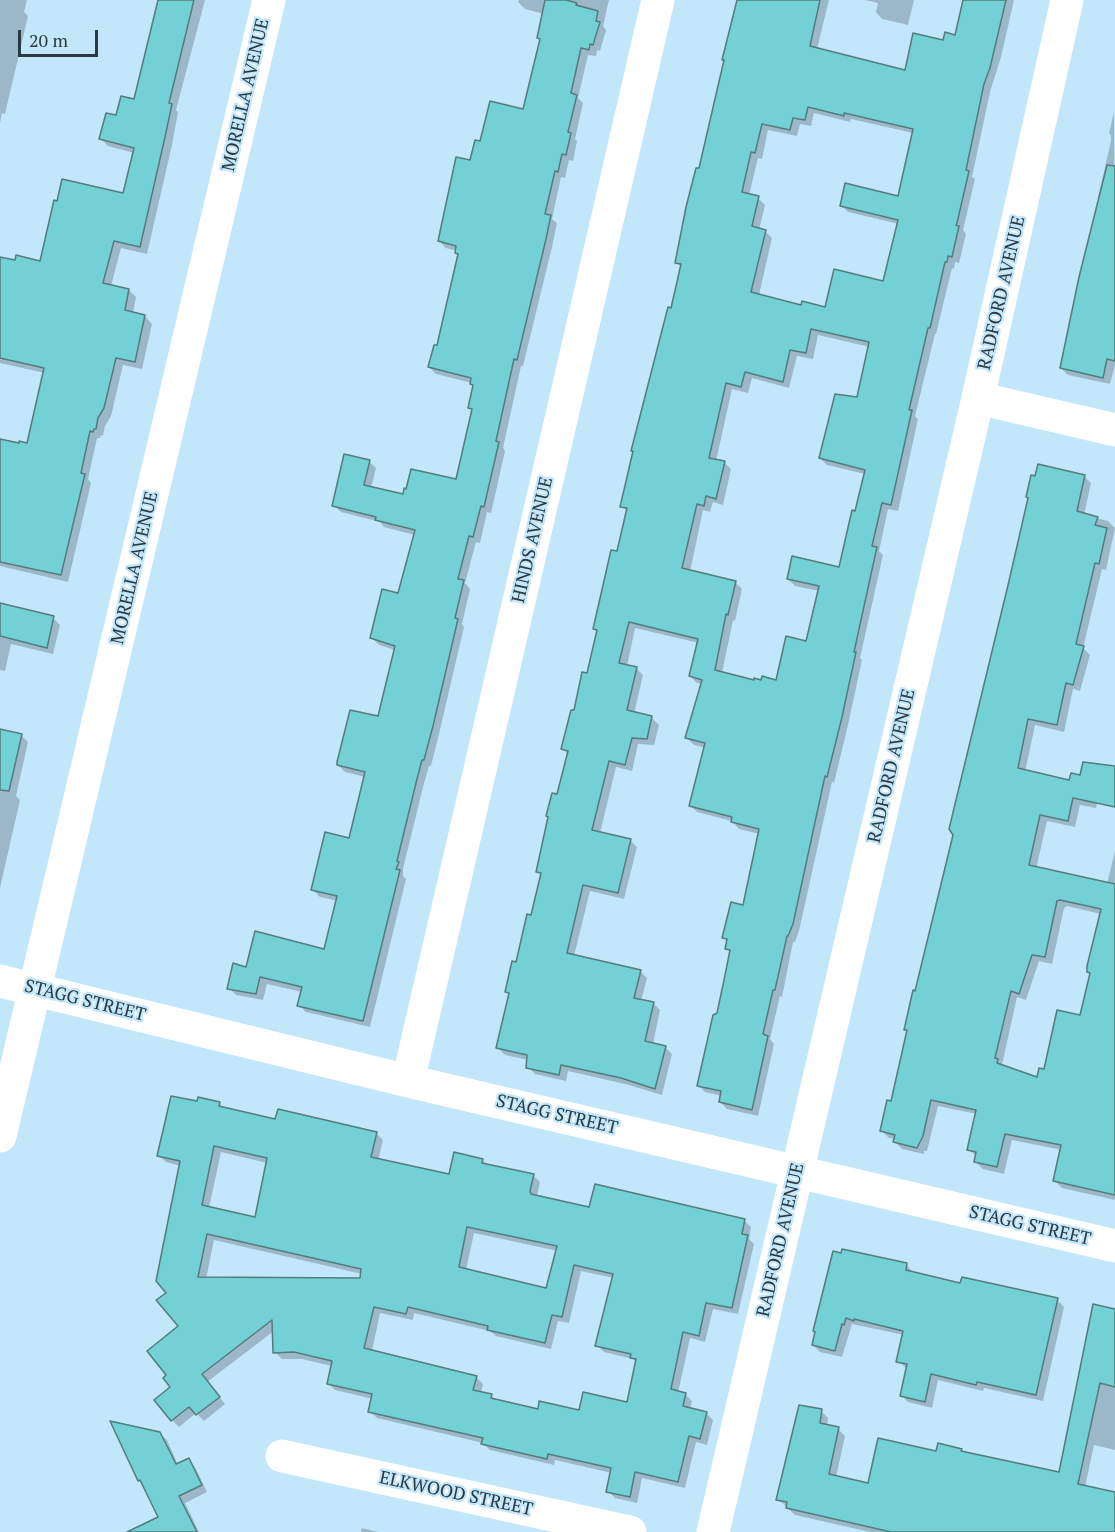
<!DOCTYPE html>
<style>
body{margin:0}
#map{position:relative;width:1115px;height:1532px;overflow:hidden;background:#c3e7fa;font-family:"PT Serif",serif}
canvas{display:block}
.scale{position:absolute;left:18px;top:30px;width:80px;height:27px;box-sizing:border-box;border:3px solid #2b3941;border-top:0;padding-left:8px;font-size:18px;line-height:21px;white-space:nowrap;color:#2b3941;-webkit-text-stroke:4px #c3e7fa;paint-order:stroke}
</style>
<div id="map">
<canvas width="1115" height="1532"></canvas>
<div class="scale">20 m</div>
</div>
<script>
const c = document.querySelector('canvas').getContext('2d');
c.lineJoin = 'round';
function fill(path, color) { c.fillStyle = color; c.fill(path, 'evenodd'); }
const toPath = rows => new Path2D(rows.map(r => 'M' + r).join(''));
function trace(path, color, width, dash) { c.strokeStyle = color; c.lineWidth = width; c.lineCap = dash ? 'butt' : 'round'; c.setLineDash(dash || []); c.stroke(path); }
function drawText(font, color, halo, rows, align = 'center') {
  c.font = font + ' "PT Serif",serif'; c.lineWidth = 4.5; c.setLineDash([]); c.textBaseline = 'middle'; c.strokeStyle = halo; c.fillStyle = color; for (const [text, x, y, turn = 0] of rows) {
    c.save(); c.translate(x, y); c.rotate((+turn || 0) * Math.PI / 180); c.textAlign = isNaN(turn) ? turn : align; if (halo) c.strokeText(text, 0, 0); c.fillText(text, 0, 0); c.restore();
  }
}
fill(toPath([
 [0,0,27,0,24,12,28,16,5,114,2,113,0,123],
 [159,0,205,0,176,110,178,112,172,145,147,254,121,248,111,286,129,290,136,297,133,313,145,316,152,324,142,369,123,365,111,416,105,426,103,436,101,435,100,438,97,438,88,479,91,483,68,582,0,566,0,441,28,445,45,373,0,363,0,259,41,263,124,195,134,153,108,146,101,139,117,117,135,101],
 [519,0,609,0,603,26,606,30,600,51,597,50,596,56,588,55,578,98,583,103,575,139,577,141,573,161,569,160,565,178,561,177,552,219,557,223,552,247,523,366,521,366,503,448,505,451,491,513,487,512,480,543,476,542,465,583,470,589,462,624,464,627,439,734,431,766,429,766,423,787,403,869,403,876,406,879,370,1027,306,1012,299,1005,302,992,267,984,263,1000,236,995,229,988,248,969,325,951,338,901,320,897,313,890,350,840,365,777,345,772,338,765,379,718,395,650,379,645,372,638,399,595,415,535,384,527,380,522,341,512,334,505,369,461,376,468,371,488,404,496,457,481,473,410,470,407,474,386,472,383,436,374,429,367,438,347,459,255,457,251,446,248,439,241,471,162,481,143,525,111,541,40,538,38,544,14,525,9,518,2],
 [738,0,829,0,817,49,906,71,945,42,956,36,964,0,1014,0,1001,57,990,92,972,177,975,179,963,230,966,234,959,263,955,262,954,269,952,268,936,334,935,334,915,416,918,419,898,511,888,509,879,551,883,555,860,658,862,660,848,725,834,783,832,782,799,931,795,942,793,942,782,997,780,996,770,1039,774,1044,758,1116,727,1109,720,1102,722,1096,705,1092,698,1085,718,1014,731,953,726,948,728,942,724,938,744,907,760,834,739,829,732,821,697,812,690,805,706,748,694,745,687,738,702,684,697,683,690,676,699,643,635,628,627,666,636,668,643,675,634,714,652,718,659,725,654,745,638,744,632,771,616,767,600,833,630,840,637,847,624,899,590,891,574,956,640,971,647,978,641,1001,653,1003,660,1010,653,1044,665,1047,672,1054,662,1095,629,1085,568,1071,566,1081,535,1074,528,1067,528,1060,505,1055,498,1048,510,995,507,992,532,917,542,876,537,871,569,755,563,749,589,675,598,632,595,629,618,553,627,511,622,506,682,268,676,262,700,170],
 [814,113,850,122,851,119,913,133,899,198,841,205,848,212,899,224,884,282,826,308,802,307,759,295,772,238,765,231,759,230,765,205,758,198,749,195,758,158,762,159,768,130,797,136,800,124,811,126],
 [818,335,870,347,858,399,820,458,827,465,865,474,840,568,788,579,795,586,819,591,807,642,777,682,755,682,722,673,733,620,735,621,742,589,735,582,690,572,703,510,710,512,713,502,723,505,731,469,724,462,716,461,732,389,748,393,752,378,789,388,797,356,813,359],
 [865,0,914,0,908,25,882,19,876,12,878,3],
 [1114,112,1115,365,1110,384,1068,375,1061,368,1100,200,1098,198,1111,141,1111,136,1109,133],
 [1084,476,1091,483,1084,515,1108,521,1115,528,1106,570,1102,569,1083,648,1090,655,1080,691,1073,689,1064,732,1035,725,1025,772,1100,786,1096,808,1080,805,1075,827,1047,821,1036,869,1107,884,1115,851,1115,1200,1062,1188,1055,1181,1062,1150,1012,1140,1004,1174,983,1169,976,1162,977,1157,969,1149,977,1114,938,1106,927,1151,924,1151,924,1154,902,1149,895,1142,895,1139,889,1138,882,1131,892,1102,908,1032,905,1029,916,993],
 [1067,906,1101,914,1081,1017,1038,1079,1002,1065,1017,997,1026,1000,1039,961,1052,964,1064,908],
 [0,605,53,618,60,625,53,654,11,644,5,671,0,670],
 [0,730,21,735,28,742,16,796,20,800,0,888],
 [198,1103,219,1103,225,1109,277,1121,376,1133,383,1140,378,1161,450,1176,482,1160,487,1165,533,1175,540,1182,537,1196,591,1209,744,1220,751,1227,749,1239,754,1244,738,1314,713,1309,705,1342,690,1338,678,1393,685,1394,692,1401,690,1409,706,1413,713,1420,707,1445,696,1442,685,1488,642,1478,637,1503,615,1498,608,1491,612,1473,555,1460,554,1465,490,1450,483,1443,377,1418,370,1411,373,1399,335,1390,328,1383,332,1366,302,1359,282,1359,275,1352,274,1331,207,1382,225,1404,204,1421,196,1413,179,1427,172,1420,172,1388,180,1327,168,1293,181,1166,166,1162,159,1155],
 [221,1152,267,1163,256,1219,209,1208],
 [474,1233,558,1251,548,1290,466,1270],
 [214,1240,362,1274,362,1279,206,1279],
 [581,1271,614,1278,597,1345,604,1352,633,1359,637,1363,628,1404,580,1412,539,1410,496,1400,491,1396,481,1393,483,1384,476,1377,372,1351,380,1313,413,1320,414,1313,490,1331,496,1336,551,1349,558,1321,569,1323],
 [907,1265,913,1273,961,1285,1057,1300,1064,1307,1043,1401,984,1388,983,1391,938,1380,932,1408,908,1402,901,1395,907,1369,898,1361,904,1335,852,1324,842,1357,820,1352,813,1345],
 [1115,1313,1115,1450,1094,1445,1085,1487,1115,1494,1115,1532,870,1532,795,1515,778,1499,821,1411,828,1418,827,1426,838,1429,845,1436,836,1477,869,1485,938,1453,961,1450,964,1453,1061,1474],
 [159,1433,167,1440,178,1465,188,1460,195,1467,207,1492,185,1503,199,1532,130,1532,160,1517,144,1485,139,1480],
 [362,1528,378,1532,361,1532]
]), '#0003');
const building = toPath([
 [158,0,194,0,169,103,172,104,165,137,140,247,114,241,103,283,129,289,125,310,145,315,135,362,116,358,104,408,98,418,96,429,94,429,93,432,90,431,81,473,85,474,61,575,0,562,0,439,19,443,19,441,27,443,44,368,0,358,0,257,15,260,16,255,40,261,54,200,57,201,62,179,123,193,134,148,99,139,106,113,116,115,121,96,134,99,158,0],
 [545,0,566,0,577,3,576,5,598,11,596,21,600,22,593,45,590,44,589,50,581,48,571,93,577,95,568,132,571,133,566,155,562,154,558,172,555,171,545,214,551,215,546,239,517,360,514,359,496,441,499,442,484,507,481,506,473,537,469,536,458,579,464,580,455,618,458,619,433,726,424,760,422,760,417,779,397,861,399,862,396,869,400,870,363,1021,297,1006,302,987,260,977,256,994,227,989,233,963,246,967,255,931,324,949,337,896,311,890,325,832,349,838,365,772,337,765,337,762,350,710,378,716,395,646,370,638,382,589,398,593,415,530,375,520,376,517,332,506,344,454,370,460,364,485,403,494,404,488,406,489,411,469,456,479,472,409,468,408,473,385,470,384,471,378,428,367,434,345,437,345,458,254,455,253,456,246,438,241,456,157,470,160,475,140,480,141,490,101,523,109,540,39,537,38,545,0],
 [737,0,820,0,810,46,905,70,913,33,943,40,945,32,955,35,963,0,1006,0,990,68,984,84,966,170,969,171,957,223,956,225,959,226,952,257,948,256,947,262,945,262,930,328,928,328,909,410,912,410,891,505,882,503,872,546,877,547,854,652,856,652,842,717,827,777,825,776,793,924,788,936,787,936,775,990,773,990,763,1034,768,1036,752,1110,719,1102,721,1091,697,1086,713,1015,717,1013,724,980,730,950,725,949,727,939,722,938,731,902,743,905,759,829,731,822,732,817,689,806,705,743,685,738,702,680,689,676,698,639,629,622,619,663,637,667,627,710,652,716,647,739,632,738,625,765,609,761,592,830,631,839,618,893,583,885,567,953,641,970,634,998,654,1002,645,1041,666,1046,655,1089,621,1078,561,1065,559,1075,526,1068,527,1055,496,1048,509,993,505,992,512,961,516,962,527,914,531,915,541,873,536,872,548,817,546,816,552,793,557,794,568,751,561,749,571,710,574,710,582,672,587,673,597,630,593,629,611,550,617,551,627,508,620,507,633,451,631,451,668,307,671,308,681,264,675,263,686,207,696,168,699,168,724,60,722,60,737,0],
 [808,107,844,116,844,113,913,129,898,196,845,183,840,206,898,220,883,281,834,269,825,307,802,301,801,305,751,292,766,230,752,226,759,196,742,192,751,152,755,153,762,124,790,130,793,118,805,120,808,107],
 [811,329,869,342,857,397,835,394,819,458,865,470,855,511,852,510,839,567,792,556,787,579,819,586,806,641,786,636,776,680,762,676,761,680,754,678,754,680,715,670,726,614,728,615,736,581,682,568,697,504,704,506,706,496,716,499,725,461,709,458,726,383,741,387,745,372,783,382,790,350,806,353,811,329],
 [1107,165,1115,166,1115,361,1107,359,1103,378,1060,368,1079,277,1107,165],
 [1038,464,1085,475,1077,511,1098,517,1095,525,1107,528,1099,564,1095,563,1076,644,1084,646,1073,685,1066,683,1057,725,1028,719,1018,768,1069,780,1071,773,1080,775,1083,762,1115,766,1115,807,1073,798,1068,821,1040,815,1029,865,1115,884,1115,1195,1053,1181,1061,1145,1005,1134,997,1167,974,1162,976,1152,967,1150,976,1110,931,1100,923,1136,917,1148,893,1142,895,1135,880,1131,887,1100,891,1101,907,1030,904,1030,913,990,915,991,953,835,949,829,1009,581,1028,498,1026,497,1031,475,1035,476,1038,464],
 [1060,900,1101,909,1087,966,1087,972,1090,973,1080,1015,1057,1010,1044,1069,1039,1068,1037,1077,997,1063,998,1059,995,1058,1011,991,1019,994,1032,955,1045,957,1057,901,1060,900],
 [0,603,54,616,47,648,0,636,0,603],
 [0,729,22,734,9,791,0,790,0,729],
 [171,1096,197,1101,198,1097,220,1102,219,1106,275,1119,278,1109,377,1132,371,1157,449,1174,454,1152,483,1159,482,1163,534,1174,530,1191,531,1194,589,1207,595,1184,745,1219,742,1234,748,1235,732,1308,706,1303,699,1336,683,1332,671,1389,686,1393,683,1406,707,1412,700,1439,689,1436,678,1482,635,1472,630,1497,606,1492,611,1468,548,1454,547,1459,481,1444,483,1438,368,1412,372,1394,327,1384,332,1361,294,1352,273,1353,272,1320,202,1374,220,1397,196,1415,189,1407,171,1421,154,1400,170,1387,163,1378,166,1375,147,1351,178,1326,156,1300,166,1293,156,1281,180,1161,157,1156,171,1096],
 [214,1146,267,1158,255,1217,202,1205,214,1146],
 [467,1227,557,1246,546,1288,459,1267,467,1227],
 [207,1234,361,1269,360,1278,198,1277,207,1234],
 [574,1265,613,1274,595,1346,631,1354,630,1358,636,1359,627,1402,583,1392,579,1410,539,1401,538,1409,491,1398,492,1394,473,1390,477,1376,364,1348,374,1307,406,1314,408,1307,488,1326,487,1330,545,1343,552,1315,562,1317,574,1265],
 [842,1249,907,1263,906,1270,960,1283,962,1277,1058,1298,1036,1395,977,1382,976,1385,931,1374,925,1402,900,1396,907,1364,896,1362,903,1331,854,1319,854,1321,846,1318,844,1325,842,1324,835,1351,812,1345,815,1332,813,1331,833,1251,841,1253,842,1249],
 [1093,1304,1115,1309,1115,1387,1100,1383,1078,1484,1115,1492,1115,1532,891,1532,786,1508,787,1502,776,1500,799,1405,822,1409,820,1423,839,1427,829,1474,868,1483,878,1438,936,1451,938,1443,962,1449,961,1451,1059,1472,1093,1304],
 [110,1421,160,1432,176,1464,189,1458,202,1485,179,1496,197,1532,127,1532,158,1517,140,1480,138,1481,110,1421]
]);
fill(building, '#73d0d4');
trace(building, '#537c7e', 1.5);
trace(toPath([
 [978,398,1115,430],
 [0,981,408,1081,1115,1246],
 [408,1081,658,0],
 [0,1136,269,0],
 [282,1456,630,1532],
 [713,1532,978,398,1067,0]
]), '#fff', 33);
drawText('18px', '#2b3941', '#c3e7fa', [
 ["MORELLA AVENUE",246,95,-77],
 ["RADFORD AVENUE",1002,293,-77],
 ["HINDS AVENUE",533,540,-77],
 ["MORELLA AVENUE",135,568,-77],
 ["RADFORD AVENUE",892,766,-77],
 ["STAGG STREET",85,1001,14],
 ["STAGG STREET",557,1115,13],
 ["STAGG STREET",1030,1226,13],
 ["RADFORD AVENUE",781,1240,-77],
 ["ELKWOOD STREET",456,1494,12]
]);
</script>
